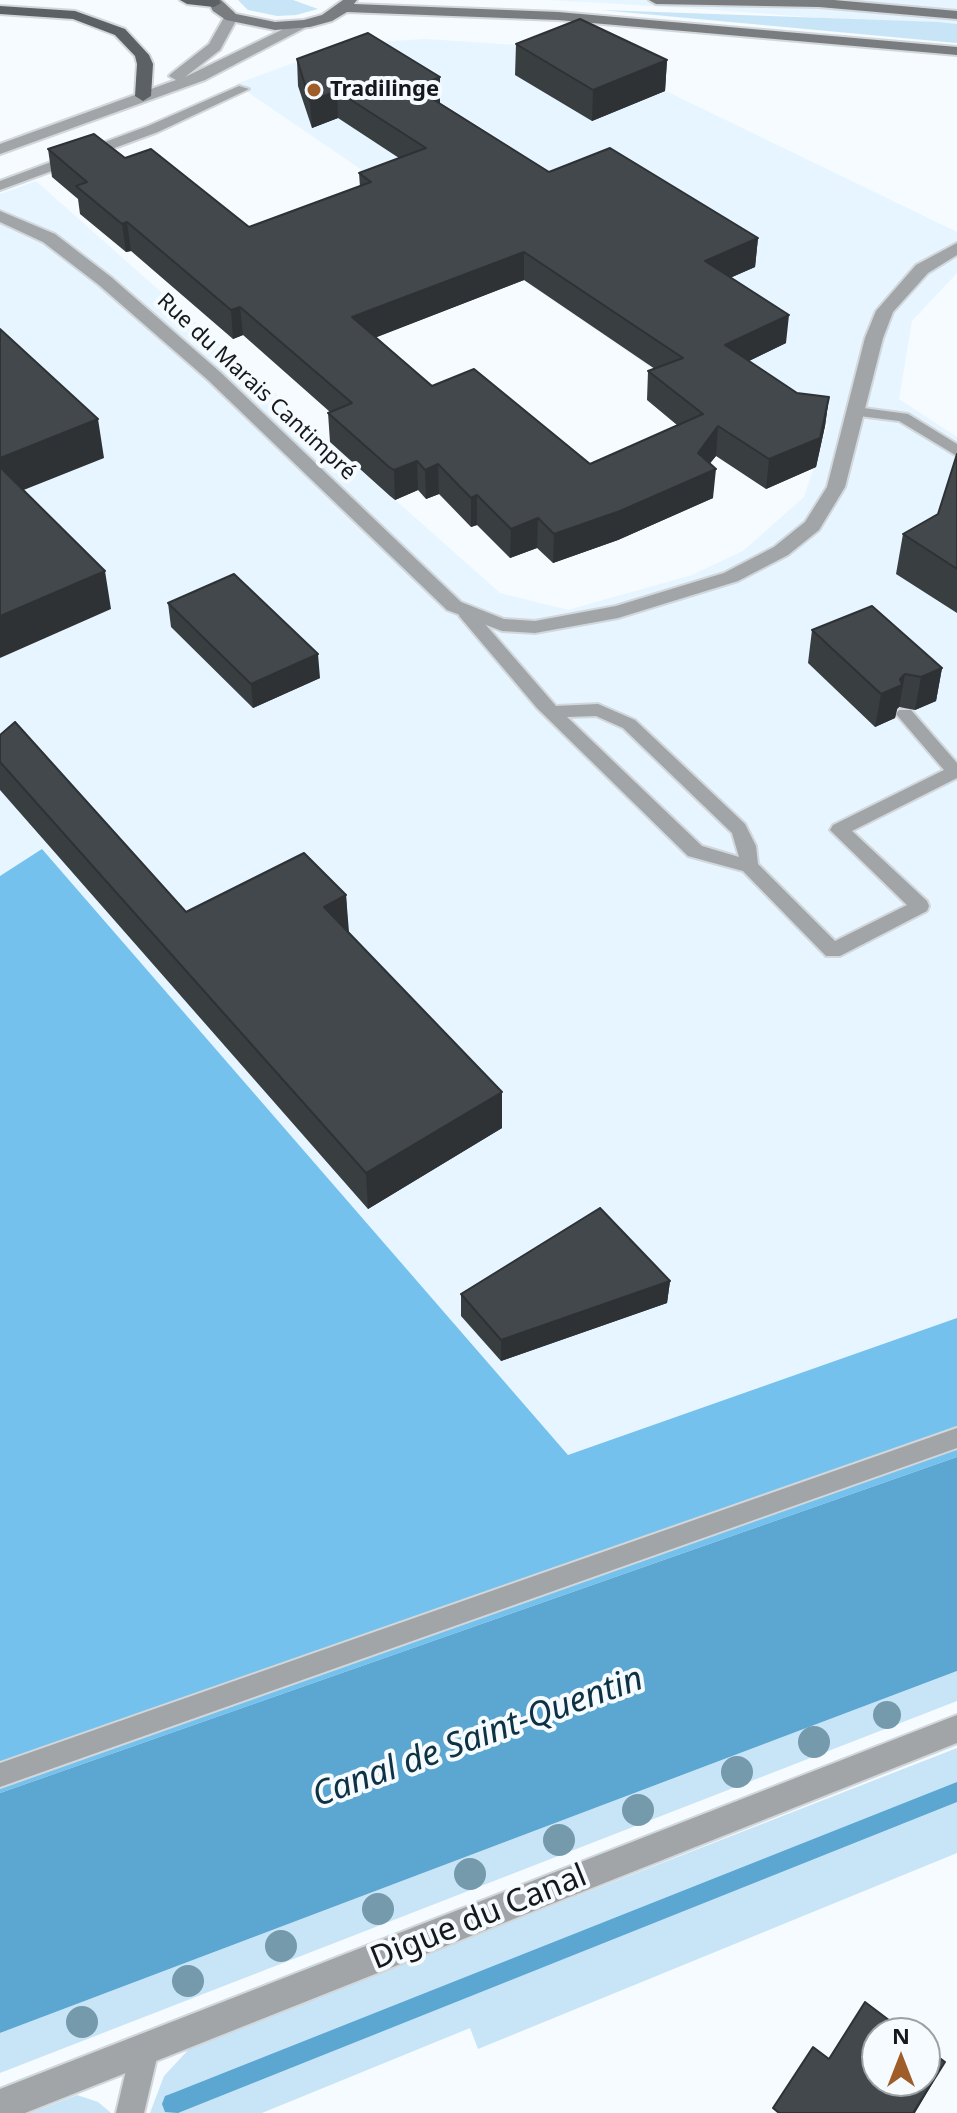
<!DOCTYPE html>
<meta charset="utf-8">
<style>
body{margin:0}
#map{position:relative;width:957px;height:2113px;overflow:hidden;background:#f5fbfe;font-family:"Noto Sans",sans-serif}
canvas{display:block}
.north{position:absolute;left:861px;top:2017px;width:80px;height:80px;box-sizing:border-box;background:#f5fbfe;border:2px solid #9ca1a3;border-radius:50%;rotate:0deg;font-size:22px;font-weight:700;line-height:32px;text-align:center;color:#16191b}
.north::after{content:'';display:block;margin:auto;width:28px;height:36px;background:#9f5d2a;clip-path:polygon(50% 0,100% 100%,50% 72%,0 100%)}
</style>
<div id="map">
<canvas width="957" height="2113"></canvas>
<div class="north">N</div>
</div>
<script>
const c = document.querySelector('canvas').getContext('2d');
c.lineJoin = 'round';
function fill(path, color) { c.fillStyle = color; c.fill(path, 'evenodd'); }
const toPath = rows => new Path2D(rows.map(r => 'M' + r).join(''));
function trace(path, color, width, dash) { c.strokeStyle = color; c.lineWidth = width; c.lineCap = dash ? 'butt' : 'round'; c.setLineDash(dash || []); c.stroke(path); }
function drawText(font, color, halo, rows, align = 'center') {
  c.font = font + ' "Noto Sans",sans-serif'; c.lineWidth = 8; c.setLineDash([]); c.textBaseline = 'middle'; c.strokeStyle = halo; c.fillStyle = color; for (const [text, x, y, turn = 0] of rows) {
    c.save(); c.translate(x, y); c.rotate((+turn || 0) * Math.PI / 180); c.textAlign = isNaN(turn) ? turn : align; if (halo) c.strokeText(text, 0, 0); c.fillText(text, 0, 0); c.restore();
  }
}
fill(toPath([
 [551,0,957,0,957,28,702,9],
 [425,39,579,49,957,232,957,273,912,321,899,399,957,437,957,1332,568,1455,42,850,0,876,0,194,36,181,500,593,568,610,692,575,743,551,804,497,828,424,691,395,236,84,346,44]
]), '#e6f5ff');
fill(toPath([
 [238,0,293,0,318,9,296,15,277,16,248,10],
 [601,10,938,22,957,24,957,43],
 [957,1671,957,1701,0,2073,0,2033],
 [957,1748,957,1853,478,2049,470,2028,262,2113,150,2113,164,2076,190,2048,210,2039],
 [77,2095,98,2102,111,2113,30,2113]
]), '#c8e5f8');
fill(toPath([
 [42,849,568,1455,957,1318,957,1457,0,1793,0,876]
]), '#74c1ed');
fill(toPath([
 [957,1457,957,1671,0,2033,0,1793]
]), '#5ba7d2');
fill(toPath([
 [957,1782,957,1802,178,2113,165,2112,162,2104,165,2096,173,2093,957,1782]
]), '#5ba7d2');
const lane = toPath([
 [239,86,249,89,158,132,0,190,0,181,148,126,239,86],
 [856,407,908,414,957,444,957,456,899,421,851,415,851,409,856,407],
 [466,608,472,609,556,706,598,704,635,720,745,824,756,846,758,864,835,941,907,905,830,830,833,825,944,770,896,714,899,710,911,710,957,763,957,778,852,831,927,901,929,906,927,911,840,956,826,956,743,871,688,856,537,708,460,617,458,613,466,608],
 [596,716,623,728,732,833,739,857,702,846,567,717,596,716],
 [957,1428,957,1448,0,1787,0,1763,957,1428],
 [145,2035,155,2039,159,2049,144,2113,116,2113,131,2049,135,2039,145,2035]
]);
const street = toPath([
 [231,13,238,17,220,50,185,77,300,21,310,21,312,24,205,80,0,154,0,144,176,80,169,76,172,73,209,44,226,14,231,13],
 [0,211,55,234,111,277,220,372,461,602,504,619,535,621,616,606,724,573,774,547,805,522,827,487,865,338,876,311,916,265,957,243,957,255,928,273,893,312,883,338,845,487,819,530,788,555,738,581,618,618,535,633,502,631,447,610,208,380,99,285,43,242,0,222,0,211],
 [957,1715,957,1743,25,2113,0,2113,0,2089,957,1715]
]);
const secondary = toPath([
 [207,0,221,0,236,14,275,22,304,20,322,15,343,0,357,0,354,4,558,12,957,47,957,55,558,20,347,12,332,21,310,27,275,30,226,20,213,11,207,0],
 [649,0,834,0,957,11,957,19,819,7,656,4,649,0]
]);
const primary = toPath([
 [180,0,219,0,221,3,214,7,187,4,180,0],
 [0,6,75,11,125,29,149,55,153,64,151,96,143,101,135,96,137,64,135,56,115,35,73,19,0,14,0,6]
]);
trace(lane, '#d1d7da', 4);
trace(street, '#d1d7da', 4);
trace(secondary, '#d1d7da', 4);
trace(primary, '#d1d7da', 4);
fill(lane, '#a2a5a7');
fill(street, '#a2a5a7');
fill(secondary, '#797d80');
fill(primary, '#5b6164');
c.fillStyle = '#759aac';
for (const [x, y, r] of [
 [887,1715,14],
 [814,1742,16],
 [737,1772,16],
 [638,1810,16],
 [559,1840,16],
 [470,1874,16],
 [378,1909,16],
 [281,1946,16],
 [188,1981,16],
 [82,2022,16]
]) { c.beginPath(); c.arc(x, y, r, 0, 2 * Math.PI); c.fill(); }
fill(toPath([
 [516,44,667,60,665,91,592,121,515,75],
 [297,59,440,103,549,172,758,238,755,267,730,278,786,343,749,361,797,393,829,397,825,426,816,467,766,489,716,456,709,464,713,498,618,540,553,563,537,548,510,558,477,525,471,527,439,494,426,499,418,490,395,500,390,496,330,442,328,413,330,412,243,335,233,339,131,251,126,252,80,214,78,199,52,177,48,149,125,158,249,227,360,187,359,173,399,158,338,118,312,128,298,86],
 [524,280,655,369,648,371,647,400,677,425,590,464,432,386,376,337],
 [957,454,957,613,896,574,903,534,938,514],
 [168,603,320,678,253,708,171,627],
 [812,630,942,668,936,701,915,710,899,707,897,709,895,718,875,727,808,663],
 [0,735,186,912,346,895,348,932,502,1092,502,1128,368,1209,0,790],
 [670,1281,667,1303,501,1361,461,1316,461,1294]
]), '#393e41');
fill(toPath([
 [667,60,665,91,592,121,593,90],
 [440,77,440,105,415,88],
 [337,91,338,118,312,128,310,101],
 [127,222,131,251,126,252,122,224],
 [758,238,755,267,702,290,705,261],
 [524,252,524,280,354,346,352,317],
 [240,307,243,335,233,339,231,310],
 [789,315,786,343,722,374,725,345],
 [829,397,825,426,816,467,766,489,769,459],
 [98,419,104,458,1,499,0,492,0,458],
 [718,426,716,456,700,476,716,469,713,498,618,540,553,563,554,534],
 [417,461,418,490,395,500,394,470],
 [438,464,439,494,426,499,425,470],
 [477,495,477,525,471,527,471,498],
 [538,518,537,548,510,558,511,529],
 [105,571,111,609,0,658,0,616],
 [318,654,320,678,253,708,251,684],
 [942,668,936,701,915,710,921,677],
 [905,674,899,707,897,709,895,718,875,727,881,694],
 [346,895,349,932,327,944,324,907],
 [502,1092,502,1128,368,1209,366,1173],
 [670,1281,667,1303,501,1361,501,1340],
 [945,2062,915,2113,913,2113]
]), '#2e3235');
const building = toPath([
 [580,19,667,60,593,90,516,44,580,19],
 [368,33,440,77,415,88,549,172,610,148,758,238,705,261,789,315,725,345,797,393,829,397,820,438,769,459,718,426,698,453,716,469,620,511,554,534,538,518,511,529,477,495,471,498,438,464,425,470,417,461,394,470,389,467,328,413,352,403,240,307,231,310,127,222,122,224,76,186,87,182,48,149,94,134,125,158,151,149,249,227,371,182,359,173,426,148,337,91,310,101,297,59,368,33],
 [524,252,683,358,648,371,703,414,590,464,474,369,432,386,352,317,524,252],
 [0,329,98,419,0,458,0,329],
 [957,454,957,569,903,534,938,514,957,454],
 [0,467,105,571,0,616,0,467],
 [234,574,318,654,251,684,168,603,234,574],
 [872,606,942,668,921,677,905,674,900,679,902,685,881,694,812,630,872,606],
 [15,722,186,912,304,853,346,895,324,907,502,1092,366,1173,0,762,0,735,15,722],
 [600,1208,670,1281,501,1340,461,1294,600,1208],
 [865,2002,906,2033,877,2033,877,2081,925,2081,925,2047,945,2062,913,2113,779,2113,773,2108,813,2047,829,2059,865,2002]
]);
fill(building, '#42484c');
trace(building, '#2e3235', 2);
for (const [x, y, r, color] of [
 [314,90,8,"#9f5d2a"]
]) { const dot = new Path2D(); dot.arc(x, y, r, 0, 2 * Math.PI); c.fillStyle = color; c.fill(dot); trace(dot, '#f5fbfe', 3); }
drawText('bold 22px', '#16191b', '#f5fbfe', [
 ["Tradilinge",330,90]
], 'left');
drawText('22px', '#16191b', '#f5fbfe', [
 ["Rue du Marais Cantimpré",256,387,43]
]);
drawText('32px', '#16191b', '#f5fbfe', [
 ["Digue du Canal",479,1918,-22]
]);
drawText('italic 34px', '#0e3143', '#f5fbfe', [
 ["Canal de Saint-Quentin",478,1738,-20]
]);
</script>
